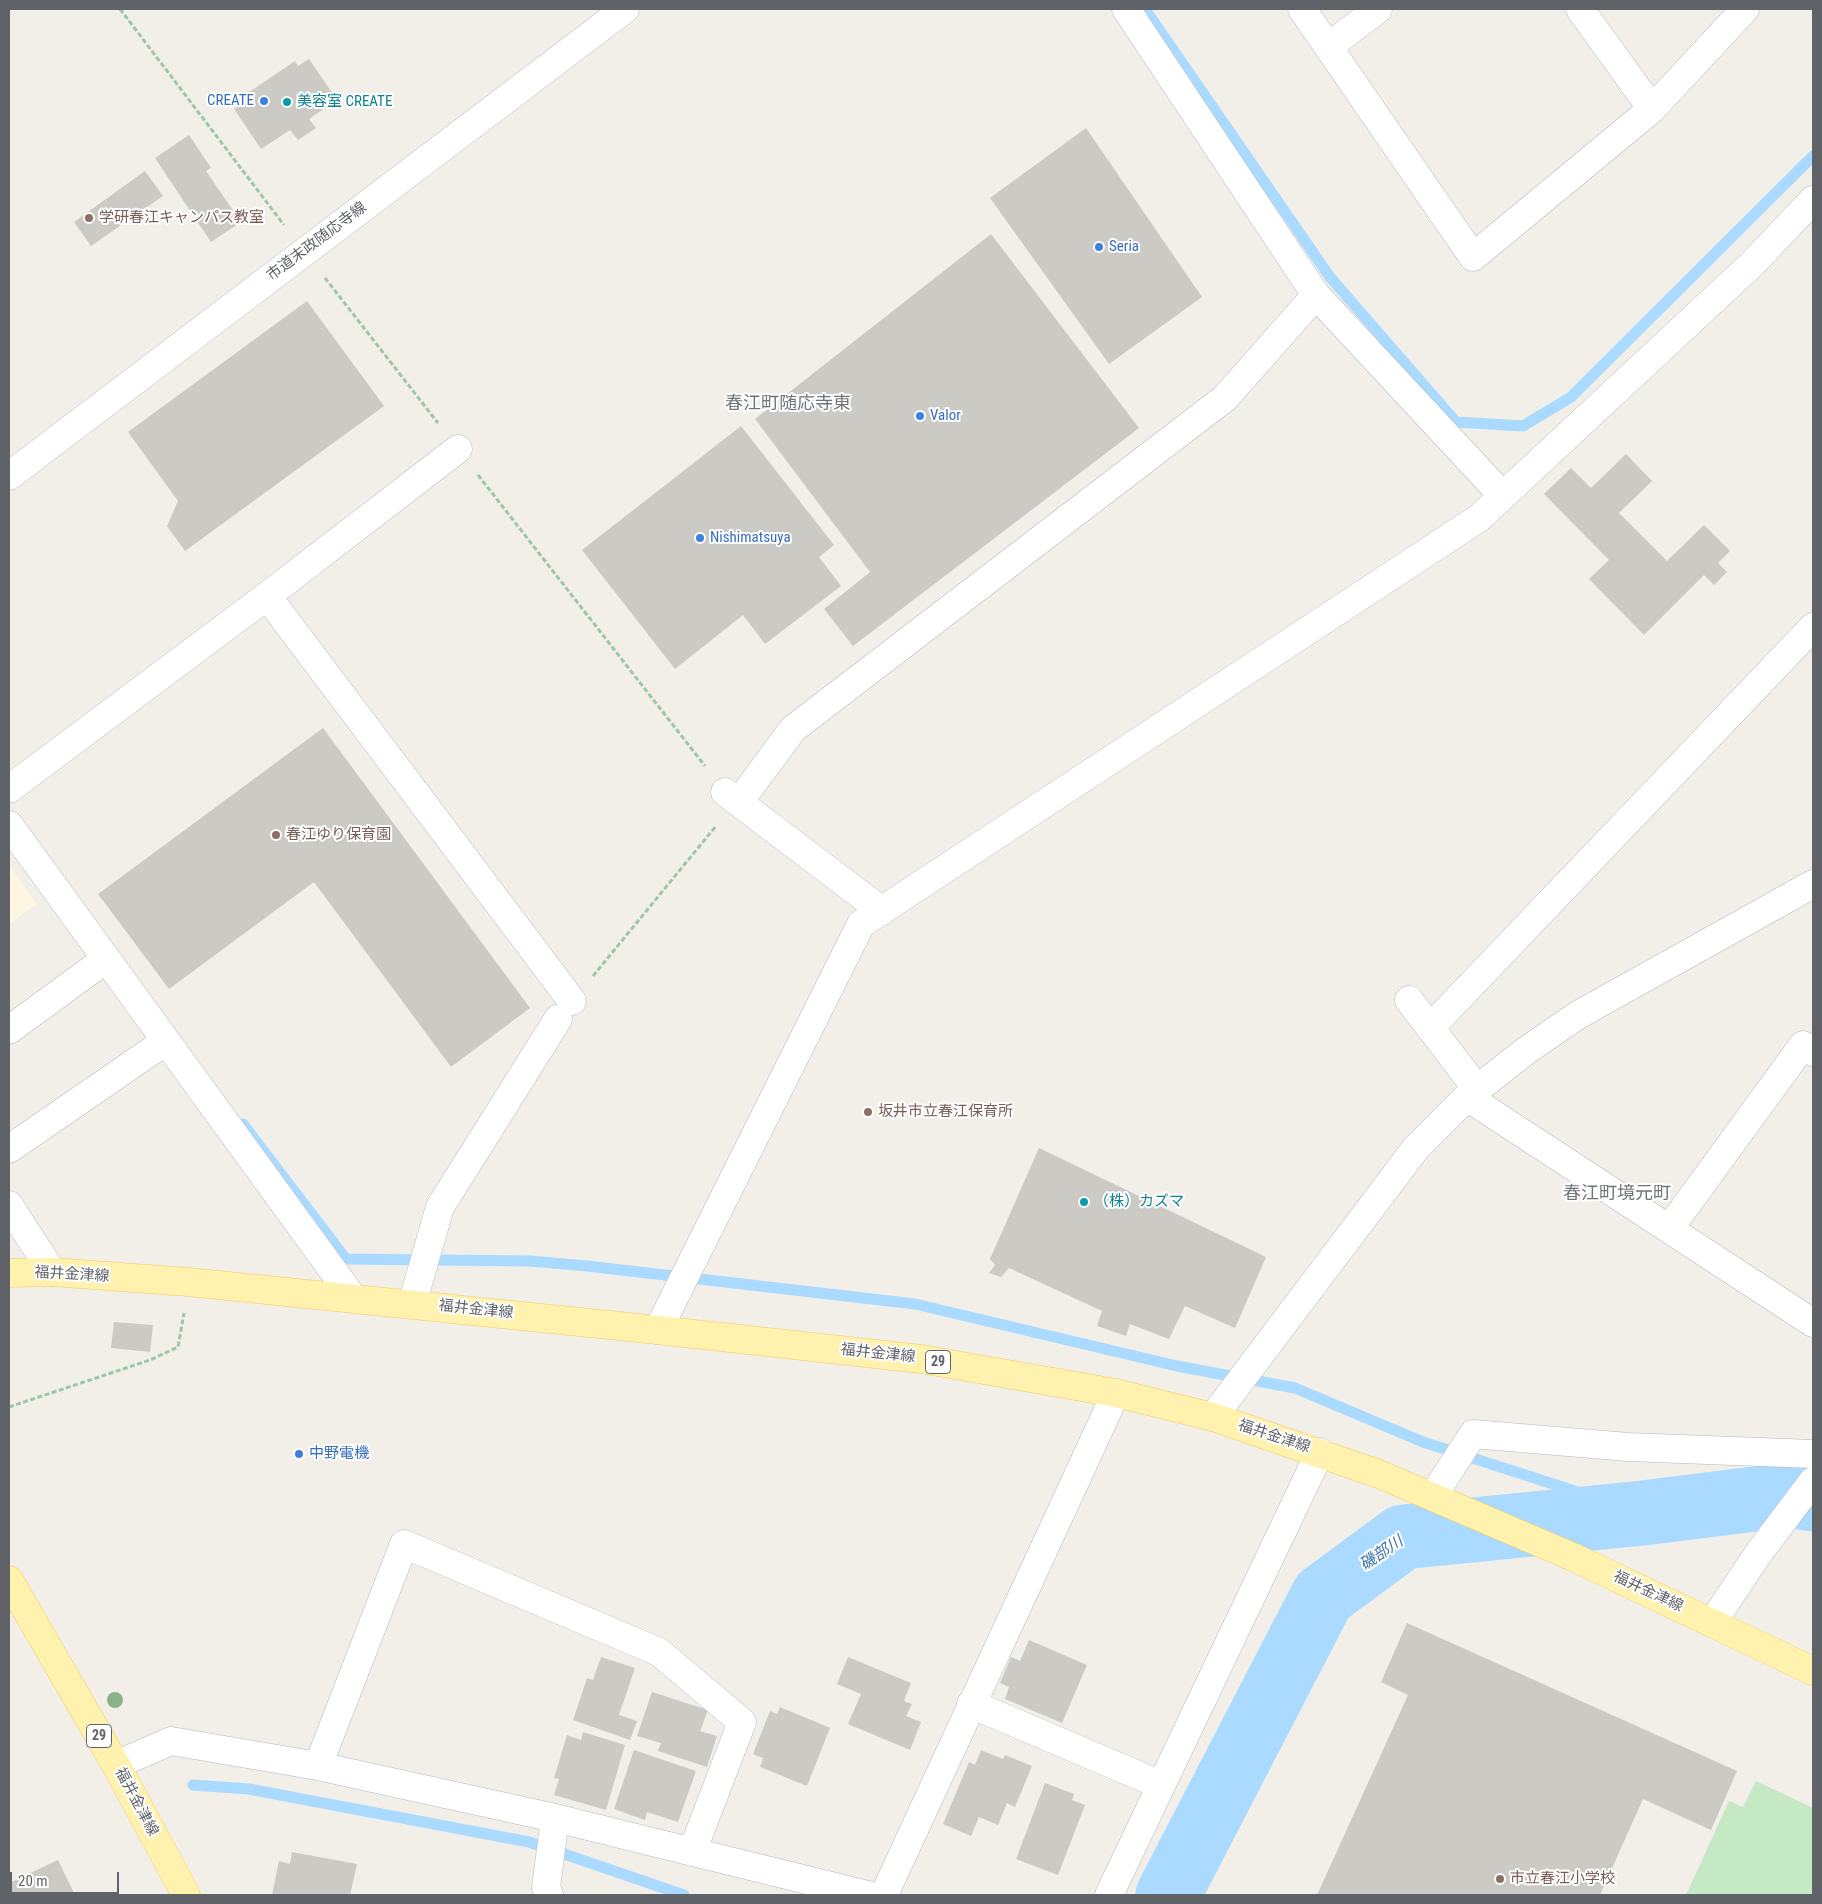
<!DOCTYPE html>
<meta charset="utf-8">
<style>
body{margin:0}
#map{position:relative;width:1822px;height:1904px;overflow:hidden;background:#f1efe8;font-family:"Roboto Condensed",sans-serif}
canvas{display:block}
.frame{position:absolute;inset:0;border:10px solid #5f6368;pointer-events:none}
.scale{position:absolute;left:10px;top:1872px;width:109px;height:22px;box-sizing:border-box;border:2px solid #5f6368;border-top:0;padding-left:6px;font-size:15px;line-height:18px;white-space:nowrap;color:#5f6368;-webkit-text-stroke:4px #fff;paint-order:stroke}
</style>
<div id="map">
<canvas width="1822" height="1904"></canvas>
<div class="frame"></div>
<div class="scale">20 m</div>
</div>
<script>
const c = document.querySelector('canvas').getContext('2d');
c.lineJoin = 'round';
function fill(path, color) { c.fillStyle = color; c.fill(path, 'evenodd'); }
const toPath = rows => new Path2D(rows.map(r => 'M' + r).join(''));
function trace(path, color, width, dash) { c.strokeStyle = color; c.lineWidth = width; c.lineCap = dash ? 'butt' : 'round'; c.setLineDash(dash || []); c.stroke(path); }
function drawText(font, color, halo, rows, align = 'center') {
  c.font = font + ' "Roboto Condensed","Noto Sans JP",sans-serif'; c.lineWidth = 4; c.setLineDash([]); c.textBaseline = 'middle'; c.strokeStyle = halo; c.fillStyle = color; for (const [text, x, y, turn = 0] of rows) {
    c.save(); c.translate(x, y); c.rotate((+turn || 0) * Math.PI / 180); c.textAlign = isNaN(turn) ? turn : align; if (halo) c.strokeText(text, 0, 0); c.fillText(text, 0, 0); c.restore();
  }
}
fill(toPath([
 [9,865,37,904,9,924]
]), '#fef7e0');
fill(toPath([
 [1756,1781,1813,1808,1813,1895,1686,1895,1729,1801,1743,1807]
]), '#c5e8c5');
trace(toPath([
 [1145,9,1330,277,1456,422,1523,426,1571,397,1813,156],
 [243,1124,346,1259,530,1261,587,1266,915,1304,1177,1366,1295,1388,1423,1442,1643,1513],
 [193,1785,249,1789,529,1842,684,1895]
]), '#aadaff', 11);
trace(toPath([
 [1168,1895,1323,1596,1403,1537,1643,1513,1787,1495,1813,1499]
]), '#aadaff', 65);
fill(toPath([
 [309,59,337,100,309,119,316,128,298,140,290,130,261,149,234,109,242,104,239,99,295,61,298,66],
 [1086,128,1202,297,1109,364,990,198],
 [189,135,211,168,206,171,241,222,211,242,155,158],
 [145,171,163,196,91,246,74,222],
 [991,234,1139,428,853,646,824,609,870,572,755,419],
 [307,301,384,406,185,551,167,526,178,501,128,432],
 [741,426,834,545,819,557,841,586,765,644,743,615,675,669,582,550],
 [1626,454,1652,481,1619,513,1667,561,1704,525,1730,551,1718,563,1727,572,1714,585,1704,575,1644,635,1589,579,1609,560,1544,494,1571,468,1591,488],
 [323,728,530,1008,451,1067,314,882,169,989,98,894],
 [1039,1148,1266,1257,1235,1328,1185,1306,1169,1339,1130,1324,1126,1336,1097,1326,1102,1311,1009,1268,1001,1277,989,1273,995,1265,990,1259],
 [114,1322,153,1325,150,1352,111,1348],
 [1407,1623,1737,1771,1711,1830,1643,1799,1600,1895,1317,1895,1408,1695,1381,1682],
 [1029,1640,1087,1665,1062,1723,1005,1699,1009,1687,1000,1683,1011,1657,1020,1661],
 [601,1657,635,1668,619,1715,637,1721,630,1740,573,1720,587,1678,593,1680],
 [848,1657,911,1683,904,1701,912,1704,906,1716,921,1722,910,1750,848,1724,861,1694,837,1684],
 [652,1692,708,1710,700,1731,717,1736,707,1767,658,1751,661,1743,637,1736],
 [780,1707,830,1728,807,1786,760,1767,763,1758,753,1754,770,1711,777,1714],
 [583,1732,625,1745,606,1810,554,1795,559,1779,554,1778,567,1735,581,1740],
 [634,1750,696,1771,678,1822,647,1812,645,1820,614,1809],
 [981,1750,1003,1759,1005,1755,1032,1766,1015,1807,1007,1803,998,1825,979,1817,971,1836,943,1824,969,1762,975,1765],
 [1045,1783,1074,1794,1072,1800,1085,1805,1058,1875,1016,1859],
 [292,1852,357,1864,350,1895,272,1895,279,1861,290,1864],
 [58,1860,75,1895,9,1895,9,1883]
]), '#cccac5');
const minor = toPath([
 [1126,9,1316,295,1503,496],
 [1302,9,1473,257,1652,109,1745,9],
 [1580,9,1652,109],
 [1328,47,1378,9],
 [9,476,625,9],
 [267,596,572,1001],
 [9,789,267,596,458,449],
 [725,792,882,911],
 [739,802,793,729,1225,398,1316,295],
 [9,825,353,1298],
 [1409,1000,1477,1089],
 [1430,1028,1813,627],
 [9,1030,106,959],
 [1467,1097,1813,1323],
 [9,1149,166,1041],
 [9,1205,52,1272],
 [1669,1229,1803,1045,1813,1052],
 [412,1304,440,1207,558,1019],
 [658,1330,861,924,1479,518,1752,264,1813,200],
 [1213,1417,1416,1148,1467,1097,1527,1050,1578,1015,1813,884],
 [1433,1496,1473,1434,1628,1447,1813,1454],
 [1712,1623,1758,1554,1813,1481],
 [971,1704,1161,1785],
 [116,1765,171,1741,318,1766,555,1818,868,1895],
 [318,1766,404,1544,659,1652,742,1722,692,1852],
 [549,1895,546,1888,555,1818],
 [884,1895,1116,1393],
 [1109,1895,1320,1452]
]);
const major = toPath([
 [9,1273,52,1272,189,1282,658,1330,921,1359,1116,1393,1213,1417,1379,1474,1573,1557,1813,1671],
 [9,1580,116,1765,186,1895]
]);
trace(minor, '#b5b8bc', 29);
trace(major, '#f2c960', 29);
trace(toPath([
 [120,9,284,225],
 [325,278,438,423],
 [478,475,705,766],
 [593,976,716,826],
 [9,1407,150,1360,178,1347,184,1313]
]), '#9cc7a9', 3, [5, 2.5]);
trace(minor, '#fff', 28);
trace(major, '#fff2af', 28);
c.fillStyle = '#89b387';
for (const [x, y] of [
 [115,1700]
]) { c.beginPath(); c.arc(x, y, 8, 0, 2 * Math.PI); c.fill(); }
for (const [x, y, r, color] of [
 [264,101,5,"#3f7fe0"],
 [287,102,5,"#0f9aa8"],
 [89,218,5,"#8d6e63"],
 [1099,247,5,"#3f7fe0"],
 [920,416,5,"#3f7fe0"],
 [700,538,5,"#3f7fe0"],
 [276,835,5,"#8d6e63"],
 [868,1112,5,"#8d6e63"],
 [1084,1202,5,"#0f9aa8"],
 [299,1454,5,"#3f7fe0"],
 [1500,1879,5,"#8d6e63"]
]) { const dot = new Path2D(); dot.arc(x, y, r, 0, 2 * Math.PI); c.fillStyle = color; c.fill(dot); trace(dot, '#fff', 2); }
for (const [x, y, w] of [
 [938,1362,25],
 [99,1736,25]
]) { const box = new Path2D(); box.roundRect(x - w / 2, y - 11.5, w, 23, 4); c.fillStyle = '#fff'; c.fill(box); trace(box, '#5f6368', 1); }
drawText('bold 14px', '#5f6368', null, [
 ["29",938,1362],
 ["29",99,1736]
]);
drawText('15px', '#366cbe', '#fff', [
 ["CREATE",254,101,"right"],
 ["Seria",1109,247],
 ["Valor",930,416],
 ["Nishimatsuya",710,538],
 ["中野電機",309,1454]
], 'left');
drawText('15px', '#0d838f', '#fff', [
 ["美容室 CREATE",297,102],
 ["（株）カズマ",1094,1202]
], 'left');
drawText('15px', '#785e54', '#fff', [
 ["学研春江キャンパス教室",99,218],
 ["春江ゆり保育園",286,835],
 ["坂井市立春江保育所",878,1112],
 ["市立春江小学校",1510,1879]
], 'left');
drawText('15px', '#5f6368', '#fff', [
 ["市道末政随応寺線",317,242,-37],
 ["福井金津線",72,1275,3],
 ["福井金津線",476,1310,6],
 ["福井金津線",878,1354,6],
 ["福井金津線",1274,1437,18],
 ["福井金津線",1648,1592,25],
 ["福井金津線",136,1802,62]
]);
drawText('italic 16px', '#4174aa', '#fff', [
 ["磯部川",1382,1554,-34]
]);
drawText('18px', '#70757a', '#fff', [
 ["春江町随応寺東",788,404],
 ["春江町境元町",1617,1194]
]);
</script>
